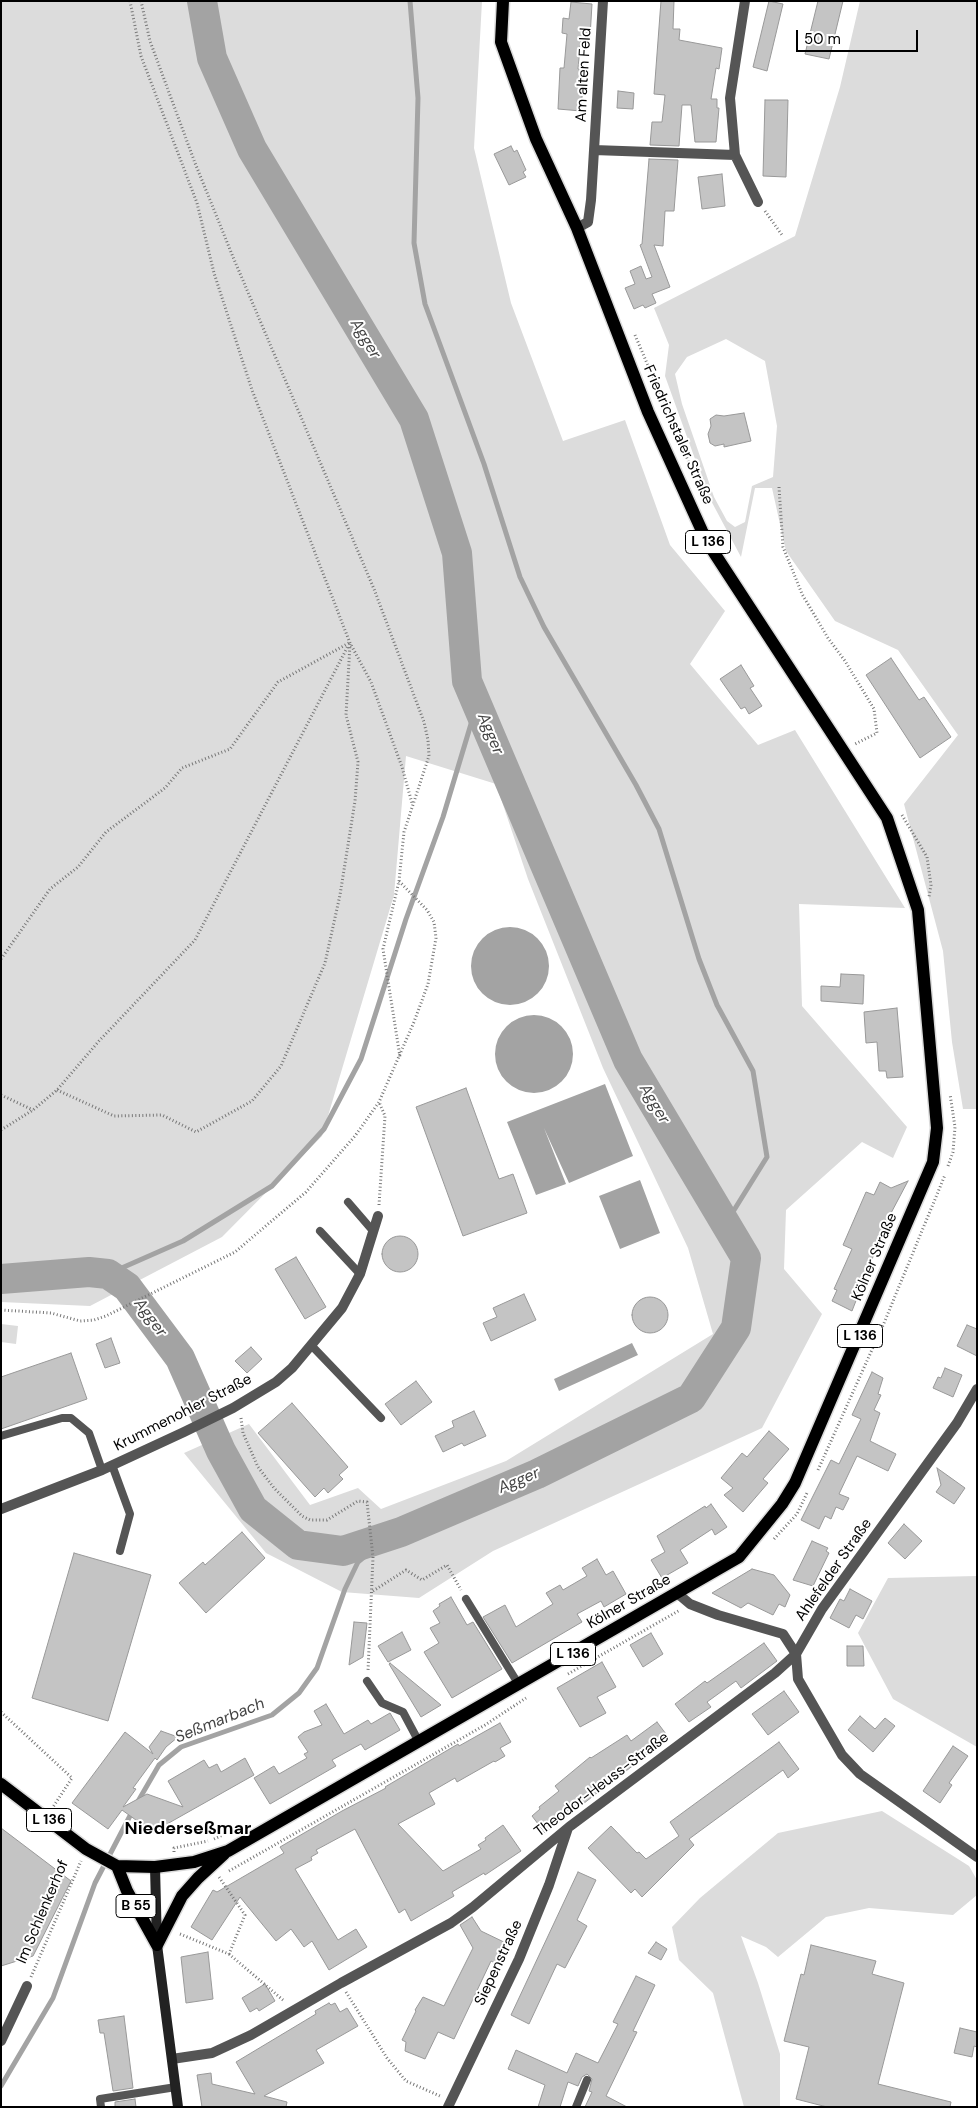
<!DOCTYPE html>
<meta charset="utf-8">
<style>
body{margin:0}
#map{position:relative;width:978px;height:2108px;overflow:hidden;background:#fff;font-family:"DM Sans",sans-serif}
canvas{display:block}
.frame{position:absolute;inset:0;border:2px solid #000;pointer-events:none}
.scale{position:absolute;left:796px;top:30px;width:122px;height:22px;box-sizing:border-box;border:2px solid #000;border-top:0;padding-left:6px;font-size:15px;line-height:18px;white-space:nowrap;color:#000;-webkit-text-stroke:4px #fff;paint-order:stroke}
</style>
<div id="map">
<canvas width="978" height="2108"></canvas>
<div class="frame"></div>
<div class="scale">50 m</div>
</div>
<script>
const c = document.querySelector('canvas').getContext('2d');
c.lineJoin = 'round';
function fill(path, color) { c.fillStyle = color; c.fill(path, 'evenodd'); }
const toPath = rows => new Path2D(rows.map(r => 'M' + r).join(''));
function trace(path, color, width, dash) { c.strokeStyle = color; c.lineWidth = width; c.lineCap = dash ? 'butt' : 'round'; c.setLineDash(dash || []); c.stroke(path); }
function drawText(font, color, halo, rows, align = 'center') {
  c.font = font + ' "DM Sans",sans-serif'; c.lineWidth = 4; c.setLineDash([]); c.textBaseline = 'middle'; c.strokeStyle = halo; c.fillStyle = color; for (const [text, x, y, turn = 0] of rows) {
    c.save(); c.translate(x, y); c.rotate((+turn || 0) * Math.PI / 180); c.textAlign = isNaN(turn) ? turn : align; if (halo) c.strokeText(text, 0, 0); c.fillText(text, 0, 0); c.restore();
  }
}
fill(toPath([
 [1,1,482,1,474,148,511,303,563,441,625,420,670,545,725,611,690,664,758,745,795,730,905,908,799,904,802,1006,907,1127,893,1158,862,1142,786,1210,784,1269,822,1314,762,1428,493,1551,419,1598,342,1592,266,1553,184,1453,249,1424,310,1505,358,1488,381,1509,506,1461,713,1334,688,1248,603,1068,528,879,496,784,406,756,394,895,322,1136,222,1237,90,1306,1,1302],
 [860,1,977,1,977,1109,963,1109,952,1042,943,951,904,804,958,735,898,650,835,621,786,551,772,488,755,488,741,557,708,495,665,376,669,345,654,308,795,236,840,87],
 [726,339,765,361,777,426,773,477,752,486,745,522,735,527,727,521,714,497,682,404,675,374,687,357],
 [1,1324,18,1326,16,1344,1,1342],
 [977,1576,977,1747,893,1699,858,1633,888,1578],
 [882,1811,969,1866,977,1880,977,1895,953,1915,869,1908,826,1917,778,1957,766,1947,741,1936,758,1983,780,2054,780,2107,744,2107,713,1993,679,1960,672,1927,700,1898,778,1833]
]), '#dcdcdc');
fill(toPath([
 '471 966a39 39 0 1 1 78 0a39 39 0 1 1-78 0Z',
 '495 1054a39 39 0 1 1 78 0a39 39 0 1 1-78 0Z',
 [605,1084,633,1156,569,1183,544,1128,566,1184,536,1195,507,1122],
 [640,1180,660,1233,620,1249,599,1196],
 [632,1343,638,1355,559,1391,554,1379]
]), '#a3a3a3');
trace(toPath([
 [410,1,418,98,414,243,425,304,484,464,520,577,544,627,636,785,659,829,699,959,717,1005,753,1071,767,1157,726,1223],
 [108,1274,183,1241,272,1186,324,1129,361,1059,406,919,443,817,477,704],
 [137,1803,159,1765,181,1747,272,1715,299,1693,317,1668,345,1589,358,1562,364,1557,370,1541],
 [1,2086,53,1998,95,1883,133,1810]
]), '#a3a3a3', 5);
trace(toPath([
 [1,1279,89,1272,108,1274,127,1287,180,1358,221,1451,253,1509,298,1545,343,1551,401,1532,537,1474,691,1398,736,1328,746,1258,628,1060,467,681,457,553,414,419,252,149,212,58,202,1]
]), '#a3a3a3', 30);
const building = toPath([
 [661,1,674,1,673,29,680,29,679,40,722,48,719,69,716,68,711,99,717,99,717,108,719,108,716,142,695,142,691,105,682,105,679,146,650,145,652,122,662,122,665,95,654,94,661,1],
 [769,1,783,4,767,71,753,67,769,1],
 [818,1,843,1,829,59,805,54,818,1],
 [571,2,592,4,590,37,581,36,578,69,584,70,581,111,558,109,560,68,564,68,567,34,562,33,563,18,569,19,571,2],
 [618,91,634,93,633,109,617,108,618,91],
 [765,100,788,100,786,177,763,176,765,100],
 [511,146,514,152,517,150,526,170,523,172,526,177,509,185,494,154,511,146],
 [649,159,678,160,674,211,665,211,663,246,654,245,670,287,652,294,656,303,645,308,643,305,634,309,625,288,635,284,630,271,641,266,646,279,652,277,640,245,642,244,649,159],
 [722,174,725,206,702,209,698,177,722,174],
 [744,413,751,441,724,447,724,444,715,446,710,443,708,434,711,426,710,419,716,415,724,416,744,413],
 [891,658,919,700,924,697,951,737,920,758,866,675,891,658],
 [741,665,754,686,750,688,762,706,749,714,745,707,741,709,720,679,741,665],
 [841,974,864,975,863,1004,821,1001,821,986,840,987,841,974],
 [897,1008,903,1077,887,1078,886,1071,879,1071,877,1042,866,1043,864,1012,897,1008],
 [466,1088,499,1179,513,1174,527,1213,463,1236,416,1107,466,1088],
 [908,1181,890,1215,884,1230,886,1236,876,1249,852,1311,832,1301,837,1290,834,1289,852,1249,843,1245,866,1192,874,1195,880,1182,891,1188,908,1181],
 '382 1254a18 18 0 1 1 36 0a18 18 0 1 1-36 0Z',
 [296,1257,326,1307,305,1319,275,1269,296,1257],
 [524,1294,536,1320,491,1341,483,1323,497,1317,493,1308,524,1294],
 '632 1315a18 18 0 1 1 36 0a18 18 0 1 1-36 0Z',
 [967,1325,977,1329,977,1356,957,1346,967,1325],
 [111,1338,120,1363,105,1368,96,1344,111,1338],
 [251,1347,262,1359,247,1373,235,1361,251,1347],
 [71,1353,87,1399,1,1429,1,1377,71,1353],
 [945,1368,962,1375,953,1397,933,1388,938,1377,941,1378,945,1368],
 [872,1372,883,1378,878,1394,881,1395,874,1410,880,1413,870,1441,896,1454,888,1471,857,1456,839,1494,849,1498,843,1510,836,1507,831,1519,825,1516,819,1529,801,1520,831,1460,839,1464,861,1419,852,1415,872,1372],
 [416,1381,432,1402,401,1425,385,1404,416,1381],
 [292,1403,348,1467,339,1475,343,1479,328,1493,324,1488,315,1497,258,1433,292,1403],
 [474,1411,486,1436,464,1446,462,1443,443,1452,435,1436,454,1427,452,1421,474,1411],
 [769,1431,789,1449,763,1479,768,1483,743,1512,724,1495,733,1488,721,1478,742,1453,747,1457,769,1431],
 [937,1468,965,1488,954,1504,936,1492,941,1485,937,1468],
 [711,1504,727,1527,715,1535,712,1529,680,1550,688,1563,662,1578,651,1560,665,1552,657,1536,705,1506,706,1508,711,1504],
 [904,1524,922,1541,905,1559,888,1543,904,1524],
 [242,1532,265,1558,206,1613,179,1583,203,1562,205,1565,242,1532],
 [812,1541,828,1548,826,1551,829,1553,813,1586,793,1580,812,1541],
 [74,1553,151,1575,108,1721,32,1698,74,1553],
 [597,1559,606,1575,613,1571,626,1594,604,1607,601,1601,577,1614,582,1622,512,1663,483,1617,505,1605,516,1627,553,1604,546,1593,560,1585,563,1590,587,1576,582,1568,597,1559],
 [752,1569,774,1575,790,1595,785,1607,779,1604,773,1615,748,1603,741,1608,712,1593,752,1569],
 [850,1589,872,1601,863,1619,856,1615,849,1628,830,1618,840,1599,844,1601,850,1589],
 [451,1597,467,1625,473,1622,502,1669,452,1698,424,1652,439,1643,430,1628,440,1623,433,1611,440,1606,439,1604,451,1597],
 [354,1622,367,1623,363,1657,349,1665,354,1622],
 [402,1632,411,1650,388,1662,378,1646,402,1632],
 [651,1633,663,1654,643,1667,630,1645,651,1633],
 [764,1643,777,1661,741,1688,736,1681,707,1702,711,1707,689,1722,675,1704,705,1681,707,1683,764,1643],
 [847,1646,863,1646,864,1666,847,1666,847,1646],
 [602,1662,616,1687,597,1697,606,1713,580,1727,557,1688,602,1662],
 [390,1663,441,1705,421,1717,389,1664,390,1663],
 [784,1691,799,1712,768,1735,752,1714,784,1691],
 [326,1704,344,1734,368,1720,371,1724,390,1713,400,1730,365,1750,361,1744,332,1760,336,1766,270,1804,254,1778,274,1766,279,1774,307,1758,304,1754,308,1752,298,1737,304,1732,322,1725,314,1711,326,1704],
 [860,1716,875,1729,885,1718,895,1726,873,1752,848,1730,860,1716],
 [657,1722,669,1738,545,1833,532,1816,540,1809,539,1807,559,1791,555,1786,590,1757,591,1758,627,1735,631,1741,657,1722],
 [500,1723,511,1742,500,1748,505,1756,495,1762,494,1761,457,1782,455,1778,429,1793,435,1804,398,1824,443,1871,481,1849,478,1845,486,1840,485,1838,503,1825,521,1851,485,1875,484,1873,452,1892,454,1896,411,1921,405,1909,399,1913,355,1829,316,1850,318,1853,311,1857,312,1860,295,1869,338,1940,356,1929,367,1947,329,1970,312,1941,304,1947,291,1929,276,1941,240,1897,212,1940,191,1927,213,1890,217,1892,284,1853,280,1847,342,1811,386,1788,385,1787,458,1744,459,1746,500,1723],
 [161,1731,178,1737,166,1747,157,1760,155,1758,133,1788,136,1789,123,1807,147,1794,183,1807,168,1781,204,1760,209,1768,217,1764,221,1772,245,1758,254,1775,167,1824,168,1825,154,1833,122,1810,108,1829,72,1803,125,1732,153,1754,149,1747,161,1731],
 [779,1742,799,1769,788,1778,783,1770,689,1839,694,1845,642,1897,635,1889,631,1893,588,1848,611,1826,637,1853,639,1852,646,1859,679,1836,670,1822,779,1742],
 [953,1746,968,1756,949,1783,952,1785,940,1803,923,1791,953,1746],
 [1,1828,71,1881,33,1956,1,1966,1,1828],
 [578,1872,596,1880,577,1920,587,1926,565,1968,557,1964,529,2024,511,2015,578,1872],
 [472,1917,481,1931,508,1944,499,1965,491,1961,454,2039,438,2032,425,2059,405,2051,406,2042,402,2040,416,2011,415,2010,423,1997,444,2006,473,1948,460,1925,472,1917],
 [656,1942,667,1949,661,1960,648,1953,656,1942],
 [811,1945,876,1961,872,1974,904,1983,878,2084,951,2102,950,2107,827,2107,796,2099,809,2047,784,2041,801,1974,804,1975,811,1945],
 [208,1952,213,1999,186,2003,181,1957,208,1952],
 [636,1976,655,1985,633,2031,637,2032,606,2096,627,2107,585,2107,592,2092,589,2091,592,2079,587,2074,582,2077,578,2086,568,2082,560,2107,538,2107,545,2085,508,2069,516,2050,567,2073,576,2053,598,2063,618,2024,613,2022,636,1976],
 [265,1984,275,2001,259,2011,257,2008,250,2012,242,1998,265,1984],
 [329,2003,331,2005,335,2003,340,2012,347,2008,358,2026,316,2050,324,2063,264,2096,287,2102,286,2107,202,2107,197,2075,211,2073,212,2084,255,2094,236,2062,316,2014,315,2011,329,2003],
 [124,2016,133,2088,113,2091,104,2033,100,2033,98,2020,124,2016],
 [960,2028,977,2032,977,2047,974,2046,972,2057,954,2053,960,2028],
 [135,2099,136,2107,115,2107,115,2102,135,2099]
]);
fill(building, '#c4c4c4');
trace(building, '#999', 1);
const primary = toPath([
 [1,1784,86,1849,117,1866,155,1867,194,1862,228,1851,739,1557,782,1504,795,1483,933,1162,937,1128,918,910,887,818,711,548,702,531,648,412,577,228,536,139,501,42,503,1],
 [117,1866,127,1891,157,1945],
 [157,1945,182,1896,198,1878,224,1854]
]);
trace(primary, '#dbdbdb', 15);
trace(toPath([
 [130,1,141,56,197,203,214,273,252,390,350,643,371,682,402,767,412,803],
 [141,1,150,41,195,163,233,257,374,589,424,722,428,740,429,756,404,832,399,881,383,949,400,1057],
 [765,211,782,235],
 [635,335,693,472],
 [779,487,783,547,802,594,828,638,845,661,874,709,877,733,855,744],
 [902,815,927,857,931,885,929,897],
 [1,959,50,889,78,867,106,832,165,788,182,768,230,749,278,682,349,643],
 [57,1090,114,1116,162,1115,196,1132,252,1101,281,1066,325,963,340,895,355,801,358,762,346,715,350,644],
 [1,1095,33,1110],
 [1,1130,33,1110,57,1090,99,1041,195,940,348,646],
 [948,1166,953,1152,955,1127,950,1094],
 [379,1205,385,1116,379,1102],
 [1,1310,51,1313,80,1321,94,1320,106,1316,235,1252,306,1192,355,1136,379,1102,414,1022,428,984,436,938,434,922,427,910,399,881],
 [241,1418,243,1433,258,1467,274,1488,302,1516,310,1520,327,1520,358,1501,367,1502,373,1557,368,1671],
 [818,1470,884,1323,945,1175],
 [774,1539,797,1514,807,1493],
 [373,1591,406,1570,422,1580,447,1565,461,1590],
 [568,1674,680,1610],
 [1,1712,72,1778,53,1807],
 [214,1839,227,1833],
 [174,1852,174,1848,208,1841],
 [229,1871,485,1725,526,1698],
 [180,1934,229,1954,245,1915,219,1877],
 [229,1954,283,2000],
 [31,1977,81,1861],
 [346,1992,387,2058,406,2081,440,2096]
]), '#777', 3, [1, 2.5]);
trace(toPath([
 [348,1202,373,1231],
 [320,1231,360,1274],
 [311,1345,381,1418],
 [1,1436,62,1418,71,1418,89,1433,102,1470],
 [112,1465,130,1514,120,1551],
 [466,1599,519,1685],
 [367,1681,382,1703,403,1712,419,1742],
 [101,2107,100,2099,176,2087],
 [576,2107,587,2080]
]), '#555', 8);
trace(toPath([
 [745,1,730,98,735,155,758,202],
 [594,150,735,155],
 [577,228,588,222,591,200,603,1],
 [1,1509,102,1470,184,1432,233,1408,276,1382,292,1368,342,1308,360,1274,378,1216],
 [677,1593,690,1604,718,1615,783,1634,796,1654],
 [796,1654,798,1679,842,1755,860,1774,977,1857],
 [1,2041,27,1986],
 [172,2059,212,2053,251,2035,341,1983,451,1923,473,1907,569,1827,775,1673,796,1654,822,1609,957,1423,977,1389],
 [448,2107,519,1959,549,1885,568,1828]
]), '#555', 10);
trace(toPath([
 [155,1867,157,1945,178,2107]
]), '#222', 10);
trace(primary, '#000', 12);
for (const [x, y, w] of [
 [708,542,45],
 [860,1336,45],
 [573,1654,45],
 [49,1820,45],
 [136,1906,40]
]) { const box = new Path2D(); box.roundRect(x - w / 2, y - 11.5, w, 23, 4); c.fillStyle = '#fff'; c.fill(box); trace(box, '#000', 1); }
drawText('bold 14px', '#000', null, [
 ["L 136",708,542],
 ["L 136",860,1336],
 ["L 136",573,1654],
 ["L 136",49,1820],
 ["B 55",136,1906]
]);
drawText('15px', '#000', '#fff', [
 ["Am alten Feld",584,75,-87],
 ["Friedrichstaler Straße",678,435,66],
 ["Kölner Straße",875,1257,-67],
 ["Krummenohler Straße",183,1413,-27],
 ["Ahlefelder Straße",834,1570,-55],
 ["Kölner Straße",629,1602,-30],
 ["Theodor-Heuss-Straße",602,1785,-37],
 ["Im Schlenkerhof",43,1912,-67],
 ["Siepenstraße",499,1963,-65]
]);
drawText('italic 16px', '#444', '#fff', [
 ["Agger",365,339,59],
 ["Agger",490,734,67],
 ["Agger",654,1104,59],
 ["Agger",150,1318,53],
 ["Agger",519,1481,-23],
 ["Seßmarbach",220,1721,-22]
]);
drawText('bold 18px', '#000', '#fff', [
 ["Niederseßmar",188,1829]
]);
</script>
